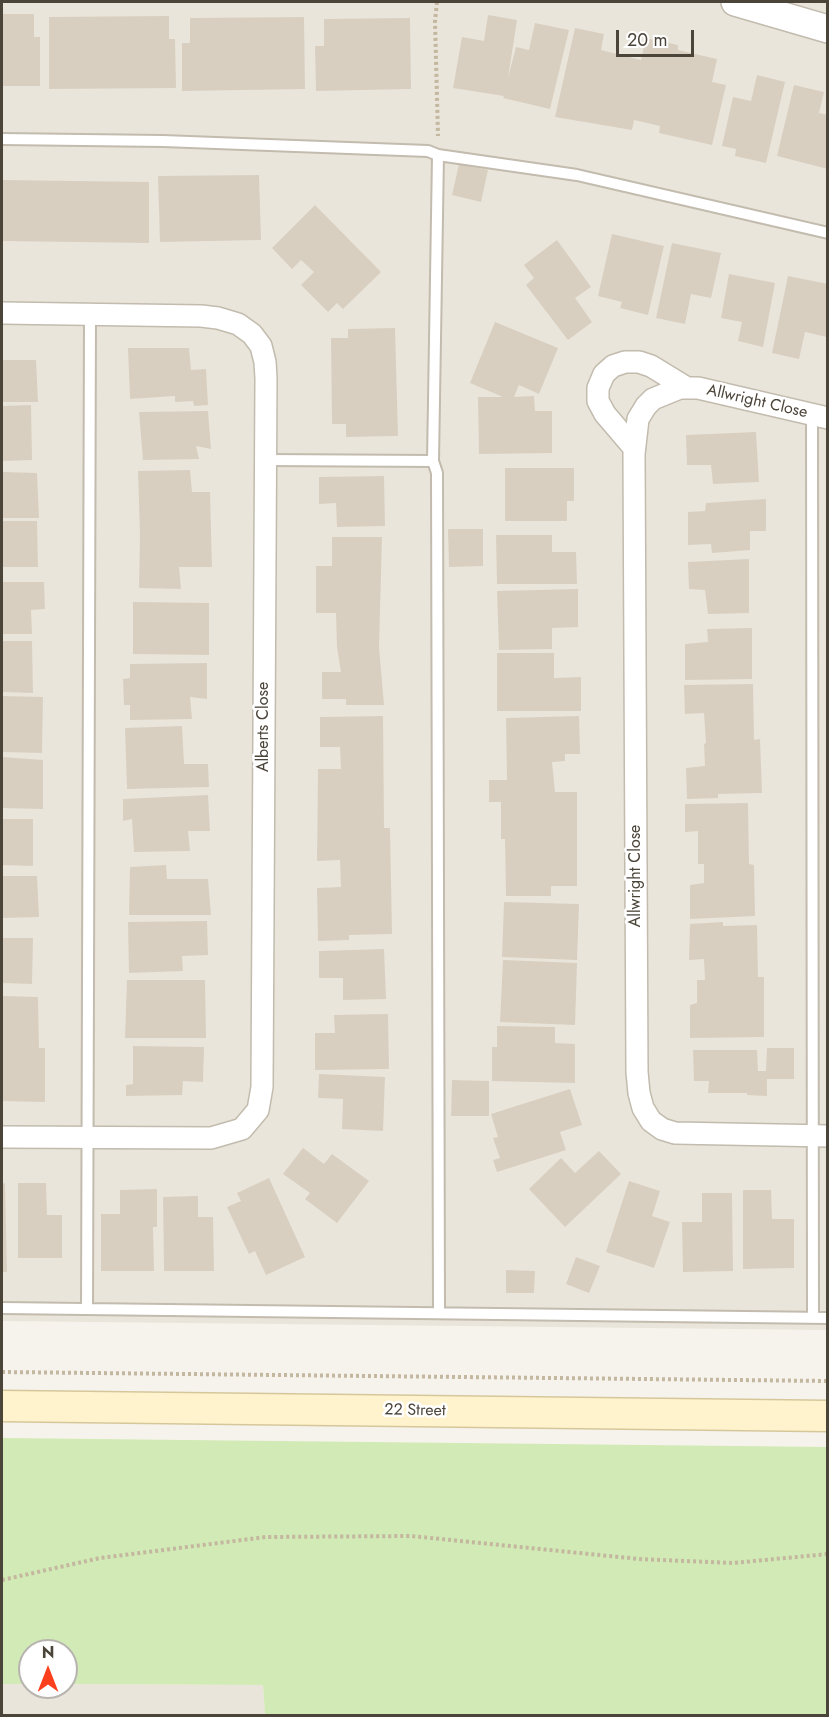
<!DOCTYPE html>
<style>
body{margin:0}
#map{position:relative;width:829px;height:1717px;overflow:hidden;background:#f6f3ec;font-family:Jost,sans-serif}
canvas{display:block}
.frame{position:absolute;inset:0;border:3px solid #4b4439;pointer-events:none}
.north{position:absolute;left:18px;top:1639px;width:60px;height:60px;box-sizing:border-box;background:#fff;border:2px solid #b7b4b0;border-radius:50%;rotate:0deg;font-size:16px;font-weight:700;line-height:24px;text-align:center;color:#4b4439}
.north::after{content:'';display:block;margin:auto;width:21px;height:27px;background:#fc3f1d;clip-path:polygon(50% 0,100% 100%,50% 72%,0 100%)}
.scale{position:absolute;left:616px;top:30px;width:78px;height:27px;box-sizing:border-box;border:3px solid #4b4439;border-top:0;padding-left:8px;font-size:18px;line-height:21px;white-space:nowrap;color:#4b4439;-webkit-text-stroke:4px #fff;paint-order:stroke}
</style>
<div id="map">
<canvas width="829" height="1717"></canvas>
<div class="frame"></div>
<div class="north">N</div>
<div class="scale">20 m</div>
</div>
<script>
const c = document.querySelector('canvas').getContext('2d');
c.lineJoin = 'round';
function fill(path, color) { c.fillStyle = color; c.fill(path, 'evenodd'); }
const toPath = rows => new Path2D(rows.map(r => 'M' + r).join(''));
function trace(path, color, width, dash) { c.strokeStyle = color; c.lineWidth = width; c.lineCap = dash ? 'butt' : 'round'; c.setLineDash(dash || []); c.stroke(path); }
function drawText(font, color, halo, rows, align = 'center') {
  c.font = font + ' Jost,sans-serif'; c.lineWidth = 5; c.setLineDash([]); c.textBaseline = 'middle'; c.strokeStyle = halo; c.fillStyle = color; for (const [text, x, y, turn = 0] of rows) {
    c.save(); c.translate(x, y); c.rotate((+turn || 0) * Math.PI / 180); c.textAlign = isNaN(turn) ? turn : align; if (halo) c.strokeText(text, 0, 0); c.fillText(text, 0, 0); c.restore();
  }
}
fill(toPath([
 [2,2,827,2,827,1330,2,1321],
 [2,1684,30,1684,30,1687,66,1687,66,1684,263,1685,265,1715,282,1715,2,1715]
]), '#eae5da');
fill(toPath([
 [2,1438,827,1447,827,1715,265,1715,263,1685,66,1684,66,1651,30,1651,30,1684,2,1684]
]), '#d2eab5');
fill(toPath([
 [2,14,34,14,34,37,40,37,40,86,2,86],
 [488,15,517,20,508,78,516,47,529,50,535,23,569,30,550,109,503,98,504,96,453,88,462,37,484,41],
 [169,16,169,39,175,39,176,88,49,89,49,17],
 [304,17,305,89,182,91,182,43,190,43,190,18],
 [410,18,411,89,316,91,315,46,324,46,324,19],
 [575,28,604,34,601,50,641,60,646,38,678,45,678,50,717,59,712,82,726,85,712,145,659,133,660,126,634,120,632,130,555,117],
 [757,75,785,82,766,163,735,156,736,149,722,146,733,97,751,101],
 [794,85,824,92,819,113,828,115,828,169,777,156],
 [459,164,488,170,481,202,452,195],
 [259,175,261,240,160,242,158,176],
 [2,180,149,182,149,243,2,241],
 [315,205,381,272,343,309,337,303,328,312,301,285,314,272,301,260,292,269,272,248],
 [612,234,664,246,648,315,620,308,622,302,598,296],
 [557,240,591,287,575,298,592,322,568,340,526,285,534,278,524,265],
 [672,243,721,253,711,298,691,294,685,324,656,318],
 [729,274,775,283,763,347,738,341,742,322,721,318],
 [788,276,828,284,827,337,805,332,799,359,772,353],
 [495,322,558,348,539,394,519,385,514,397,534,396,535,411,552,411,552,453,479,454,478,397,503,397,470,383],
 [395,328,398,436,346,437,346,424,332,424,331,338,348,338,348,329],
 [128,348,189,348,191,370,206,369,208,405,194,406,193,401,175,402,175,396,130,399],
 [2,360,36,360,38,402,2,402],
 [31,405,32,460,2,461,2,406],
 [208,411,211,449,196,446,199,459,143,460,139,412],
 [756,432,759,482,713,484,711,465,687,465,686,435],
 [505,468,574,468,574,501,567,501,567,521,505,521],
 [190,470,192,492,210,492,212,567,179,567,181,589,139,588,140,534,138,471],
 [2,472,37,473,39,518,2,518],
 [384,476,385,526,337,527,336,503,319,504,319,477],
 [766,499,766,531,750,531,750,550,712,553,711,544,688,545,688,512,705,511,706,503],
 [2,521,37,521,38,567,2,567],
 [448,529,483,529,483,566,449,567],
 [496,535,552,535,552,552,576,552,577,584,497,584],
 [332,537,382,537,379,647,384,705,346,705,346,699,322,699,322,672,341,672,337,647,336,613,316,613,316,566,332,566],
 [749,559,749,613,708,614,705,590,689,589,688,562],
 [2,582,44,582,45,609,31,610,32,634,2,634],
 [578,589,578,627,552,628,552,649,499,650,497,591],
 [133,602,209,603,209,655,133,654],
 [752,628,752,679,685,680,685,644,708,642,707,629],
 [2,641,32,641,33,693,2,692],
 [497,653,554,653,554,678,581,677,581,711,497,711],
 [207,663,207,699,190,697,192,719,130,720,130,705,124,705,123,679,130,678,130,664],
 [753,684,754,740,760,739,762,793,718,794,718,798,687,799,686,768,705,766,704,744,706,743,704,713,685,714,684,685],
 [2,696,43,697,42,753,2,752],
 [383,716,384,828,390,828,392,934,349,935,349,940,318,941,317,888,341,887,340,860,317,861,318,769,341,769,340,747,320,747,320,717],
 [579,716,580,754,565,754,565,761,552,762,555,792,577,792,577,886,551,886,551,896,506,896,505,839,501,839,501,802,489,802,489,780,507,780,506,718],
 [182,726,184,764,208,764,209,787,127,789,125,728],
 [2,757,43,760,43,809,2,808],
 [208,795,210,831,188,831,190,851,134,852,132,819,123,821,123,799],
 [748,803,749,864,754,865,755,916,690,919,690,885,704,883,704,864,698,864,698,831,685,832,685,804],
 [2,819,33,819,33,866,2,865],
 [166,865,167,879,208,879,211,915,129,915,130,867],
 [2,876,37,876,39,917,2,918],
 [504,902,579,904,577,960,502,957],
 [207,921,208,955,182,956,183,971,129,973,128,922],
 [723,922,723,926,757,925,758,977,764,977,764,1037,690,1038,690,1005,697,1003,697,980,705,980,704,959,689,960,690,924],
 [2,938,33,938,32,984,2,983],
 [384,949,386,999,343,1000,343,978,319,978,319,951],
 [503,960,577,963,575,1025,500,1022],
 [127,980,205,980,206,1038,125,1038],
 [2,996,38,997,39,1048,45,1048,45,1102,2,1101],
 [388,1014,389,1069,315,1070,315,1033,335,1033,334,1015],
 [497,1026,555,1027,555,1043,575,1044,575,1083,492,1081,492,1047,497,1047],
 [133,1046,204,1047,203,1082,183,1081,182,1095,126,1096,126,1085,133,1084],
 [767,1048,794,1048,794,1079,767,1079,767,1096,747,1095,747,1093,708,1093,709,1081,694,1081,693,1050,757,1050,758,1071,766,1071],
 [319,1074,385,1077,383,1131,342,1129,343,1099,318,1098],
 [452,1080,489,1081,489,1116,451,1116],
 [570,1089,582,1125,560,1132,566,1150,497,1172,493,1160,500,1158,493,1138,498,1137,491,1114],
 [303,1148,324,1164,332,1154,369,1181,337,1223,305,1199,310,1193,283,1174],
 [599,1151,621,1174,565,1227,529,1189,561,1158,575,1173],
 [269,1178,305,1257,266,1275,255,1251,249,1254,227,1207,241,1201,237,1193],
 [629,1181,660,1191,652,1216,670,1222,654,1268,606,1252],
 [5,1183,7,1272,2,1272,2,1184],
 [18,1183,46,1183,47,1215,62,1215,62,1258,18,1258],
 [157,1189,157,1227,153,1227,154,1271,101,1271,101,1214,120,1214,120,1190],
 [743,1190,771,1190,772,1219,794,1219,794,1268,743,1269],
 [702,1193,732,1193,733,1271,683,1272,682,1222,702,1222],
 [198,1196,198,1217,213,1217,214,1271,164,1271,163,1197],
 [576,1257,600,1266,589,1293,566,1284],
 [506,1270,535,1271,534,1293,506,1293]
]), '#d8cfc1');
const service = toPath([
 [2,139,163,141,428,151,438,155,577,175,828,233],
 [438,155,433,461,437,473,439,1313],
 [812,415,813,1317],
 [265,460,433,461],
 [2,1308,828,1318],
 [87,1309,90,315]
]);
const minor = toPath([
 [2,313,201,316,218,318,238,324,252,334,261,346,265,362,266,378,262,1087,258,1110,242,1129,211,1138,2,1137],
 [828,418,698,388,680,388,653,399,646,406,638,419,634,454,637,1072,639,1093,643,1108,651,1121,662,1129,675,1133,828,1136],
 [634,448,605,414,598,401,598,388,604,374,613,366,625,362,639,362,651,366,687,388]
]);
const tertiary = toPath([
 [735,2,828,29]
]);
const secondary = toPath([
 [2,1406,828,1416]
]);
trace(service, '#c2bbae', 14);
trace(minor, '#c2bbae', 24);
trace(tertiary, '#c2bbae', 30);
trace(secondary, '#d6c79b', 33);
trace(toPath([
 [437,2,435,21,438,136],
 [2,1372,828,1381],
 [2,1580,100,1558,266,1537,411,1536,639,1559,733,1563,828,1554]
]), '#c4b79f', 4, [3, 3]);
trace(service, '#fff', 10);
trace(minor, '#fff', 21);
trace(tertiary, '#fff', 27);
trace(secondary, '#fff3cd', 30);
drawText('16px', '#4b4439', '#fff', [
 ["Allwright Close",757,402,13],
 ["Alberts Close",264,727,-90],
 ["Allwright Close",636,876,-90],
 ["22 Street",415,1411,1]
]);
</script>
